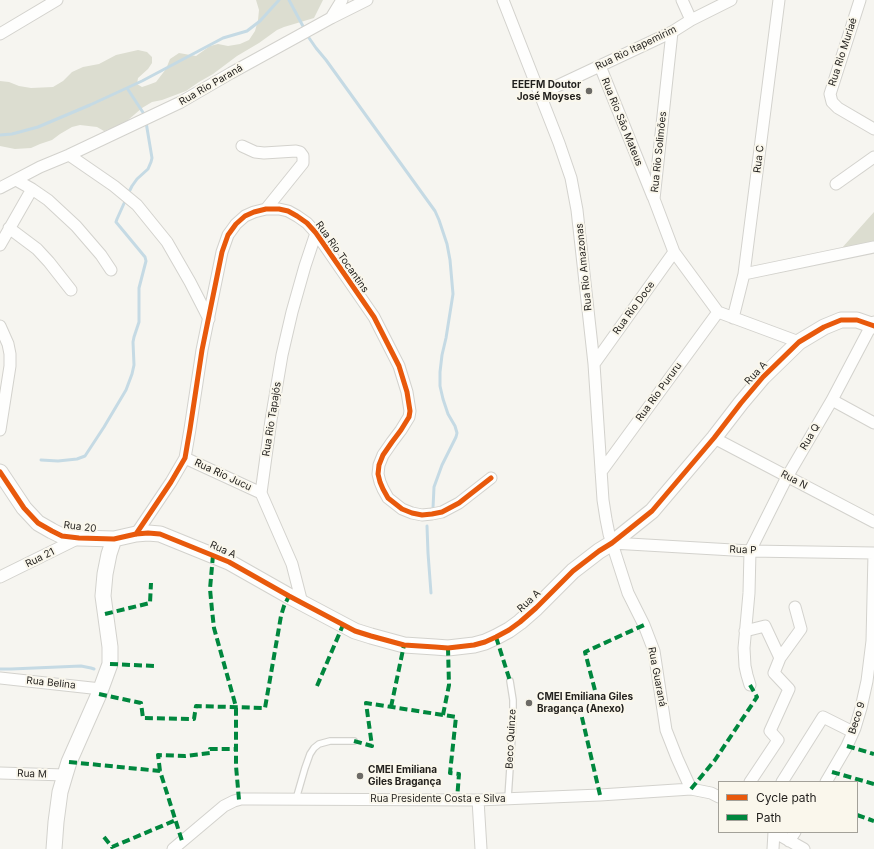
<!DOCTYPE html>
<meta charset="utf-8">
<style>
body{margin:0}
#map{position:relative;width:874px;height:849px;overflow:hidden;background:#f6f5f0;font-family:Inter,sans-serif}
canvas{display:block}
.legend{position:absolute;left:718px;top:781px;width:140px;height:52px;box-sizing:border-box;background:#faf7ec;border:1px solid #a3a199;margin:0;padding:5px 7px;list-style:none;font-size:12px;color:#211f1c}
.legend li{display:flex;align-items:center;gap:8px;height:20px}
.legend b{width:20px;border:1px solid #a3a199}
</style>
<div id="map">
<canvas width="874" height="849"></canvas>
<ul class="legend">
<li><b style="height:5px;background:#e8590c"></b>Cycle path</li>
<li><b style="height:5px;background:#00873e"></b>Path</li>
</ul>
</div>
<script>
const c = document.querySelector('canvas').getContext('2d');
c.lineJoin = 'round';
function fill(path, color) { c.fillStyle = color; c.fill(path, 'evenodd'); }
const toPath = rows => new Path2D(rows.map(r => 'M' + r).join(''));
function trace(path, color, width, dash) { c.strokeStyle = color; c.lineWidth = width; c.lineCap = dash ? 'butt' : 'round'; c.setLineDash(dash || []); c.stroke(path); }
function drawText(font, color, halo, rows, align = 'center') {
  c.font = font + ' Inter,sans-serif'; c.lineWidth = 4; c.setLineDash([]); c.textBaseline = 'middle'; c.strokeStyle = halo; c.fillStyle = color; for (const [text, x, y, turn = 0] of rows) {
    c.save(); c.translate(x, y); c.rotate((+turn || 0) * Math.PI / 180); c.textAlign = isNaN(turn) ? turn : align; if (halo) c.strokeText(text, 0, 0); c.fillText(text, 0, 0); c.restore();
  }
}
fill(toPath([
 [256,0,323,0,314,18,284,27,277,30,259,43,237,56,213,74,199,82,186,91,162,100,152,102,142,108,127,121,116,127,104,131,97,127,80,125,72,127,60,134,52,140,40,144,31,148,15,149,0,146,0,81,9,82,19,86,31,88,53,87,63,81,72,72,83,67,99,64,116,55,138,50,147,52,152,57,152,63,148,69,138,78,137,84,142,87,148,85,156,82,166,69,170,59,179,53,196,56,210,46,218,44,228,46,240,44,249,40,255,31,258,20,259,10],
 [874,212,874,243,841,249]
]), '#dcddd0');
trace(toPath([
 [289,0,305,30],
 [307,35,316,48,326,60,435,211,439,220,447,244,450,260,453,294,446,338,442,355,440,372,440,386,443,399,448,414,455,426,457,433,456,437,442,465,434,487,433,508],
 [127,88,144,114,145,117],
 [0,135,12,134,38,127,90,105,142,81,223,38,247,31,260,21,279,0],
 [128,194,132,186,137,179,148,169,151,162,152,158,146,122],
 [41,460,58,461,77,459,85,456,104,427,126,390,132,374,134,365,133,342,134,337,139,322,139,288,146,261,145,257,116,222,117,219,126,199],
 [427,526,428,553,431,593],
 [0,669,11,669,81,666,91,668,94,669]
]), '#c5dae4', 3);
const lane = toPath([
 [508,798,513,722,513,700,510,681],
 [296,799,305,768,310,754,314,748,319,744,330,741,354,741]
]);
const street = toPath([
 [503,0,559,143,571,178,577,210,594,364,603,500,606,519,609,534,628,593,644,625,654,651,666,730,677,758,691,789],
 [682,0,691,20],
 [860,0,830,94,832,102,838,108,874,129],
 [331,18,342,0],
 [672,32,654,199,674,252,718,312,799,342],
 [0,34,57,0],
 [600,66,653,197],
 [540,94,672,32,691,20,731,0],
 [242,146,255,152,264,153,296,151,300,152,303,156,303,163,266,209],
 [69,155,114,186,137,205,167,242,190,282,209,319],
 [16,180,32,189,48,200,76,226,101,255,111,270],
 [836,184,874,157],
 [0,188,40,167,69,155,181,102,231,73,331,18,367,0],
 [9,228,37,249,49,262,71,290],
 [0,245,32,189],
 [744,274,874,247],
 [733,318,744,274,779,0],
 [0,326,8,344,10,354,10,366,0,430],
 [594,364,674,252],
 [832,400,874,423],
 [714,438,874,522],
 [185,458,261,493],
 [601,472,718,312],
 [136,534,171,482,185,458,190,429,202,350,222,252,228,235,236,224,245,216,254,212,266,209,279,209,288,211,297,216,307,223,316,233,374,317,399,366,407,392,410,411,409,417,401,430,392,442,383,455,379,465,378,474,380,482,383,489,388,498,402,509,412,513,422,515,432,514,442,512,459,503,491,478],
 [612,543,750,551,874,553],
 [0,577,79,538],
 [302,603,292,564,261,493,271,420,282,355,292,312,305,266,316,233],
 [745,631,765,626,780,658],
 [0,678,101,689],
 [750,685,747,675,745,666,744,648,749,593,750,551,787,477,832,400,872,324,874,322],
 [0,773,65,775],
 [750,782,778,740,770,731,789,689,774,673,780,658,801,629,795,607],
 [782,782,823,717,853,732],
 [826,782,847,746,855,728,861,708,867,681,872,641,874,553],
 [478,800,481,849],
 [774,832,804,849],
 [789,841,795,832],
 [173,849,224,806,234,801,241,799,252,799,478,800,600,795,691,789,711,793,719,797],
 [773,849,774,832]
]);
const secondary = toPath([
 [0,472,24,508,38,523,52,531,62,536,79,538,114,539,136,534,148,533,160,534,229,562,289,596,355,631,371,636,404,645,435,647,448,648,474,645,485,642,496,637,509,630,520,622,536,608,573,571,599,551,612,543,652,511,714,438,741,403,763,377,799,342,824,327,841,320,857,320,874,326],
 [54,849,56,822,60,792,65,775,69,762,99,694,110,664,110,647,103,596,105,574,109,554,114,539]
]);
trace(lane, '#d3d2cd', 8);
trace(street, '#d3d2cd', 13);
trace(secondary, '#d3d2cd', 17);
trace(lane, '#fefefd', 5.5);
trace(street, '#fefefd', 11);
trace(secondary, '#fefefd', 15);
trace(toPath([
 [213,555,210,589,212,610,214,628,233,696,236,707,236,766,239,800],
 [105,614,150,603,151,583],
 [496,637,510,681],
 [110,664,155,666],
 [317,686,343,625],
 [99,694,141,703,143,718,194,719,196,706,265,708,281,616,284,606,289,596],
 [391,707,404,645],
 [443,715,449,685,448,648],
 [354,741,372,746,366,703,456,717,450,773,459,774,457,800],
 [847,746,874,754],
 [69,762,160,771,182,841],
 [160,771,158,755,185,756,210,753,210,749,235,749],
 [832,772,874,784],
 [691,789,715,760,757,697,750,685],
 [600,795,580,709,598,702,585,652,644,625],
 [857,815,874,821],
 [104,837,112,847,176,820]
]), '#00873e', 4, [8, 4]);
trace(toPath([
 [0,472,24,508,38,523,52,531,62,536,79,538,114,539,136,534,148,533,160,534,229,562,289,596,355,631,371,636,404,645,435,647,448,648,474,645,485,642,496,637,509,630,520,622,536,608,573,571,599,551,612,543,652,511,714,438,741,403,763,377,799,342,824,327,841,320,857,320,874,326],
 [136,534,171,482,185,458,190,429,202,350,222,252,228,235,236,224,245,216,254,212,266,209,279,209,288,211,297,216,307,223,316,233,374,317,399,366,407,392,410,411,409,417,401,430,392,442,383,455,379,465,378,474,380,482,383,489,388,498,402,509,412,513,422,515,432,514,442,512,459,503,491,478]
]), '#e8590c', 5);
for (const [x, y, r, color] of [
 [589,91,4,"#6c6a66"],
 [529,703,4,"#6c6a66"],
 [360,776,4,"#6c6a66"]
]) { const dot = new Path2D(); dot.arc(x, y, r, 0, 2 * Math.PI); c.fillStyle = color; c.fill(dot); trace(dot, '#faf7ec', 1.5); }
drawText('10px', '#211f1c', '#faf7ec', [
 ["Rua Rio Itapemirim",636,48,-26],
 ["Rua Rio Muriaé",843,52,-72],
 ["Rua Rio Paraná",211,85,-30],
 ["Rua Rio São Mateus",622,122,68],
 ["Rua Rio Solimões",659,152,-84],
 ["Rua C",759,159,-83],
 ["Rua Rio Tocantins",342,257,55],
 ["Rua Rio Amazonas",584,267,-96],
 ["Rua Rio Doce",634,308,-54],
 ["Rua A",756,373,-47],
 ["Rua Rio Pururu",659,392,-54],
 ["Rua Rio Tapajós",272,419,-81],
 ["Rua Q",810,437,-60],
 ["Rua Rio Jucu",223,475,25],
 ["Rua N",794,480,28],
 ["Rua 20",80,527,7],
 ["Rua A",223,550,24],
 ["Rua P",743,550,2],
 ["Rua 21",40,558,-26],
 ["Rua A",529,601,-43],
 ["Rua Guaraná",657,677,79],
 ["Rua Belina",51,683,6],
 ["Beco 9",857,718,-72],
 ["Beco Quinze",511,739,-87],
 ["Rua M",32,774,2],
 ["Rua Presidente Costa e Silva",438,799]
]);
drawText('bold 10px', '#211f1c', '#faf7ec', [
 ["EEEFM Doutor",581,85,"right"],
 ["José Moyses",581,97,"right"],
 ["CMEI Emiliana Giles",537,697],
 ["Bragança (Anexo)",537,709],
 ["CMEI Emiliana",368,770],
 ["Giles Bragança",368,782]
], 'left');
</script>
